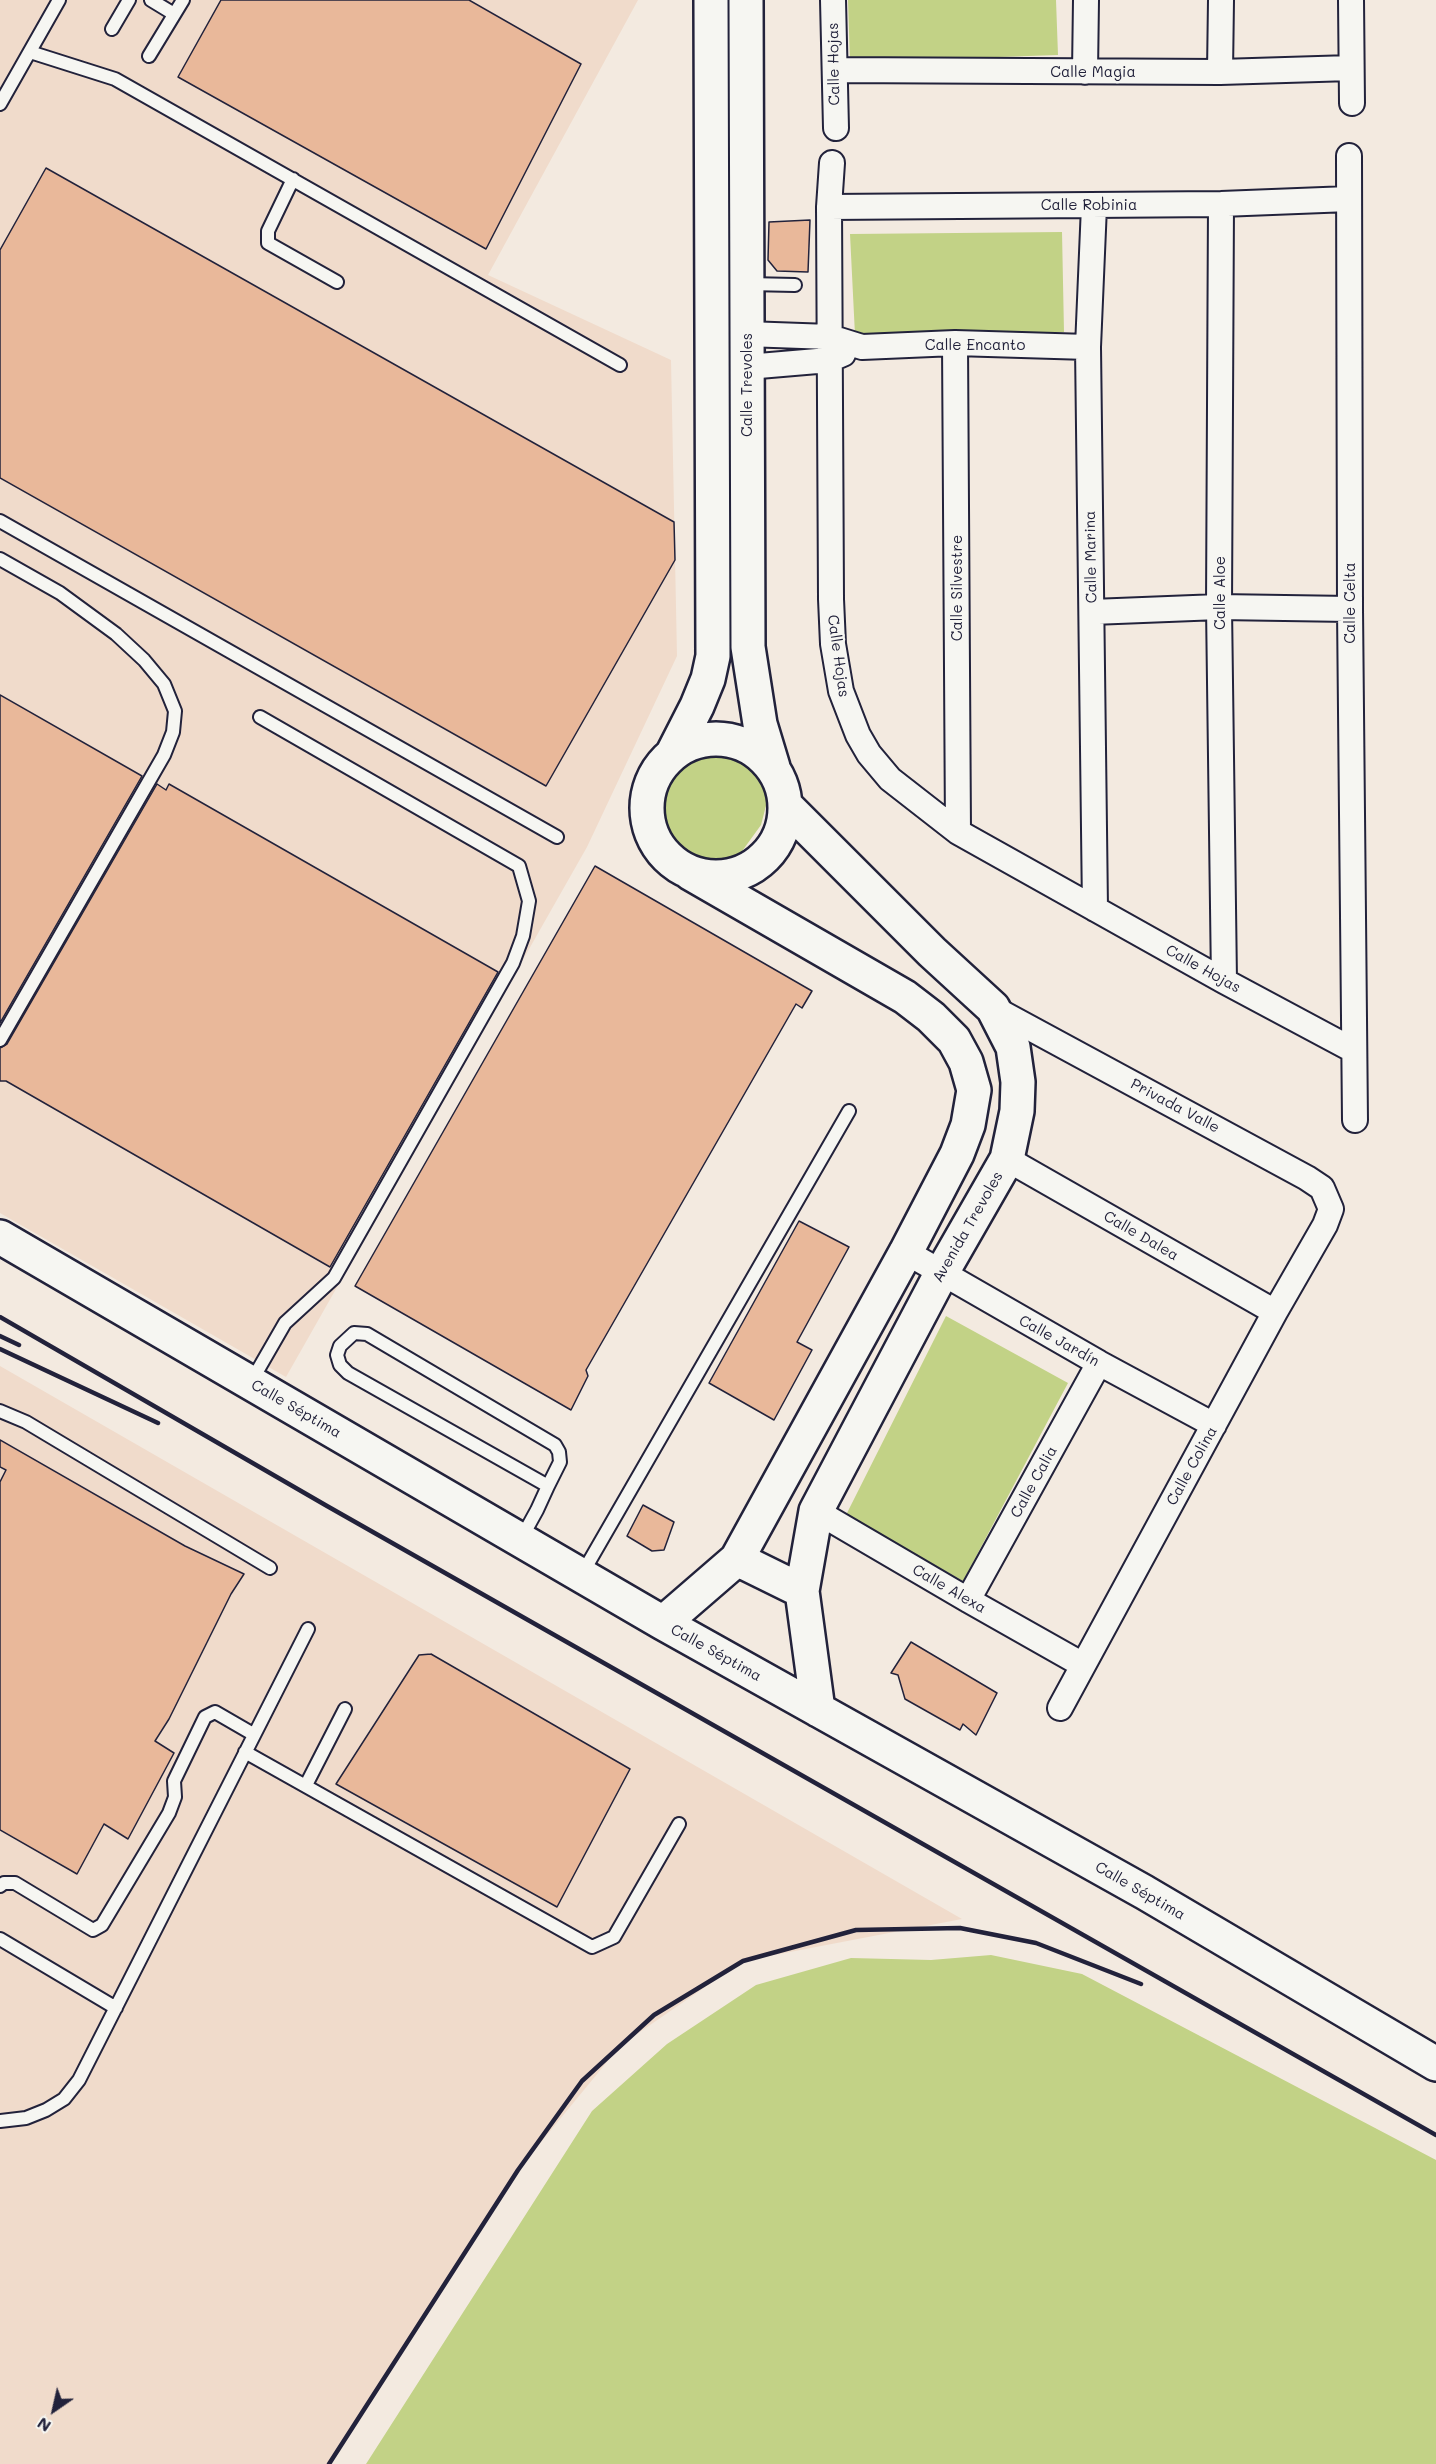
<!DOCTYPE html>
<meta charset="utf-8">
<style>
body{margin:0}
#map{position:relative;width:1436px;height:2464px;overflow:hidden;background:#f3eae0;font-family:Mali,sans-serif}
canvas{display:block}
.north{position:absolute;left:24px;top:2380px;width:60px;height:60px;-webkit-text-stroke:4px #f6f6f2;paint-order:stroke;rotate:214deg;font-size:16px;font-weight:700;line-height:24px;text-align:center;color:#22223b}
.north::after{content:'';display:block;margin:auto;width:21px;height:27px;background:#22223b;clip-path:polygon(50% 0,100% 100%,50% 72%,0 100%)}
</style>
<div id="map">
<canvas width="1436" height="2464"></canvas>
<div class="north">N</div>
</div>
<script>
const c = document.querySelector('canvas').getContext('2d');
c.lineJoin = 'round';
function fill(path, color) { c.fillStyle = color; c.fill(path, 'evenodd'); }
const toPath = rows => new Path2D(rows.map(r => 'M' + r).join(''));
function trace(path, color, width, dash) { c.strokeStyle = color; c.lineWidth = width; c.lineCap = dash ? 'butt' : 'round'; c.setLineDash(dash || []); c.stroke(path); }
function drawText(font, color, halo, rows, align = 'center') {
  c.font = font + ' Mali,sans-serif'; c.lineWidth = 4.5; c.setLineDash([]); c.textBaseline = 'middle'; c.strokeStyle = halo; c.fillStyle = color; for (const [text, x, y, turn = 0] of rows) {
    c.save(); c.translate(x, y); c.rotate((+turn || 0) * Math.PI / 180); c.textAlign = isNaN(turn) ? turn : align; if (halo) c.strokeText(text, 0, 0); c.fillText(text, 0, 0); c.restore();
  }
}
fill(toPath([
 [0,0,638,0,488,275,671,360,677,656,587,847,286,1377,0,1213],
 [0,1366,962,1919,743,1961,621,2045,518,2170,328,2464,0,2464]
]), '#f0dbcb');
fill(toPath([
 [848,0,1056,0,1058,55,850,62],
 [1062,232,1064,332,855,335,850,234],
 [708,755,734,756,758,776,768,798,761,825,740,854,728,860,708,860,685,852,671,838,661,815,664,794,674,775,689,762],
 [946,1316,1068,1383,963,1581,846,1515],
 [991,1955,1082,1974,1436,2160,1436,2464,366,2464,592,2111,667,2044,756,1985,851,1958,931,1960]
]), '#c2d286');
const building = toPath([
 [221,0,469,0,581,64,486,249,178,77,221,0],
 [46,168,674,522,675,560,546,786,0,478,0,250,46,168],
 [810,220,808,272,777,271,768,260,769,222,810,220],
 [0,695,142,776,0,1023,0,695],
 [157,784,166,790,169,784,498,972,330,1267,6,1081,0,1081,0,1048,7,1044,157,784],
 [595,866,812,991,802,1008,796,1004,586,1370,588,1376,571,1410,355,1286,595,866],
 [799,1221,849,1247,797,1342,812,1350,774,1420,709,1383,799,1221],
 [0,1440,185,1546,244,1574,231,1594,169,1719,155,1741,174,1753,128,1839,104,1824,77,1874,0,1830,0,1482,6,1470,0,1467,0,1440],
 [643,1505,674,1522,664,1550,652,1551,627,1536,643,1505],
 [911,1642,997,1693,976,1735,963,1724,960,1730,905,1699,898,1675,891,1673,911,1642],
 [431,1654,630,1769,557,1907,336,1784,419,1655,431,1654]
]);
fill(building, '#e9b89a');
trace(building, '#22223b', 1.5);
const lane = toPath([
 [151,0,174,14],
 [112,29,129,0],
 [30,52,115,79,620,365],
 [149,56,183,0],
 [0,104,59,0],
 [293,179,268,231,268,243,337,282],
 [748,284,795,285],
 [0,521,557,837],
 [0,559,60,593,116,634,144,660,164,684,175,711,173,732,164,755,0,1040],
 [251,1382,285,1323,334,1278,513,963,523,936,529,901,519,866,260,717],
 [0,1411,26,1422,270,1568],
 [521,1539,537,1510,548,1486,560,1462,559,1452,555,1445,367,1334,354,1333,340,1346,337,1355,340,1365,348,1373,548,1486],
 [582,1574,849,1111],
 [245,1752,592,1947,614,1937,679,1824],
 [306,1785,345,1709],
 [0,1886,4,1883,15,1883,93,1930,102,1925,169,1813,175,1797,174,1781,205,1717,215,1712,253,1734],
 [0,1939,116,2008],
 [0,2121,26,2118,46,2110,64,2099,79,2080,308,1629]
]);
const street = toPath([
 [833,0,836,128],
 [1351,0,1352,103],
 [836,70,1220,72,1351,68],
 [1085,72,1086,0],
 [1220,72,1221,0],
 [1349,156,1350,609,1355,1120],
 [832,163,829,207,831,599,833,644,841,691,858,735,869,754,890,779,958,832,1224,981,1353,1050],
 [1221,204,1219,607,1224,981],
 [1094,206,1088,347,1095,909],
 [829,207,1221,204,1349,199],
 [746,334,830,337,862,347,955,343,1088,347],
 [955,343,958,832],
 [747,367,829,360,843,354],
 [1092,612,1219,607,1350,609],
 [993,1008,1307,1178,1322,1188,1331,1209,1325,1225,1275,1312,1060,1708],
 [1007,1159,1275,1312],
 [906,1252,1099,1363,1214,1425],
 [816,1511,968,1600,1083,1665],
 [968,1600,1099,1363]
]);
const secondary = toPath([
 [746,0,748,647,760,724,773,767],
 '647 808a69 69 0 1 1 138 0a69 69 0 1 1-138 0Z',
 [673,753,697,706,708,679,713,656,711,0],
 [786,806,932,952,993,1008,1013,1047,1018,1082,1017,1111,1007,1159,941,1274,816,1511,802,1591,818,1710],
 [0,1237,663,1623,1144,1892,1436,2064],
 [737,1559,802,1591],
 [663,1623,737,1559,906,1252,957,1154,968,1125,974,1090,966,1062,954,1040,931,1017,905,997,690,873]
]);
trace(lane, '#22223b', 16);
trace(street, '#22223b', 28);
trace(secondary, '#22223b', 38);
trace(lane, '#f6f6f2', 12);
trace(street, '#f6f6f2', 24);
trace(secondary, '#f6f6f2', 33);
trace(toPath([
 [0,1317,327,1506,1436,2135],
 [0,1336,19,1345],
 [0,1349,158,1423],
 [329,2464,518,2170,582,2081,654,2015,743,1961,856,1930,960,1928,1036,1943,1141,1984]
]), '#22223b', 4.5);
drawText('15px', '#22223b', '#f6f6f2', [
 ["Calle Hojas",834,64,-91],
 ["Calle Magia",1093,72],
 ["Calle Robinia",1089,205],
 ["Calle Encanto",975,345],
 ["Calle Trevoles",747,385,-90],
 ["Calle Marina",1091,557,-91],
 ["Calle Silvestre",957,588,-90],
 ["Calle Aloe",1220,593,-90],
 ["Calle Celta",1350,603,-90],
 ["Calle Hojas",838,656,82],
 ["Calle Hojas",1203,969,29],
 ["Privada Valle",1175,1106,28],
 ["Avenida Trevoles",968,1227,-60],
 ["Calle Dalea",1141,1236,30],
 ["Calle Jardín",1059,1341,29],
 ["Calle Séptima",296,1409,30],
 ["Calle Colina",1192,1466,-61],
 ["Calle Calia",1034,1482,-61],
 ["Calle Alexa",949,1589,30],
 ["Calle Séptima",716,1653,29],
 ["Calle Séptima",1140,1891,30]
]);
</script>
